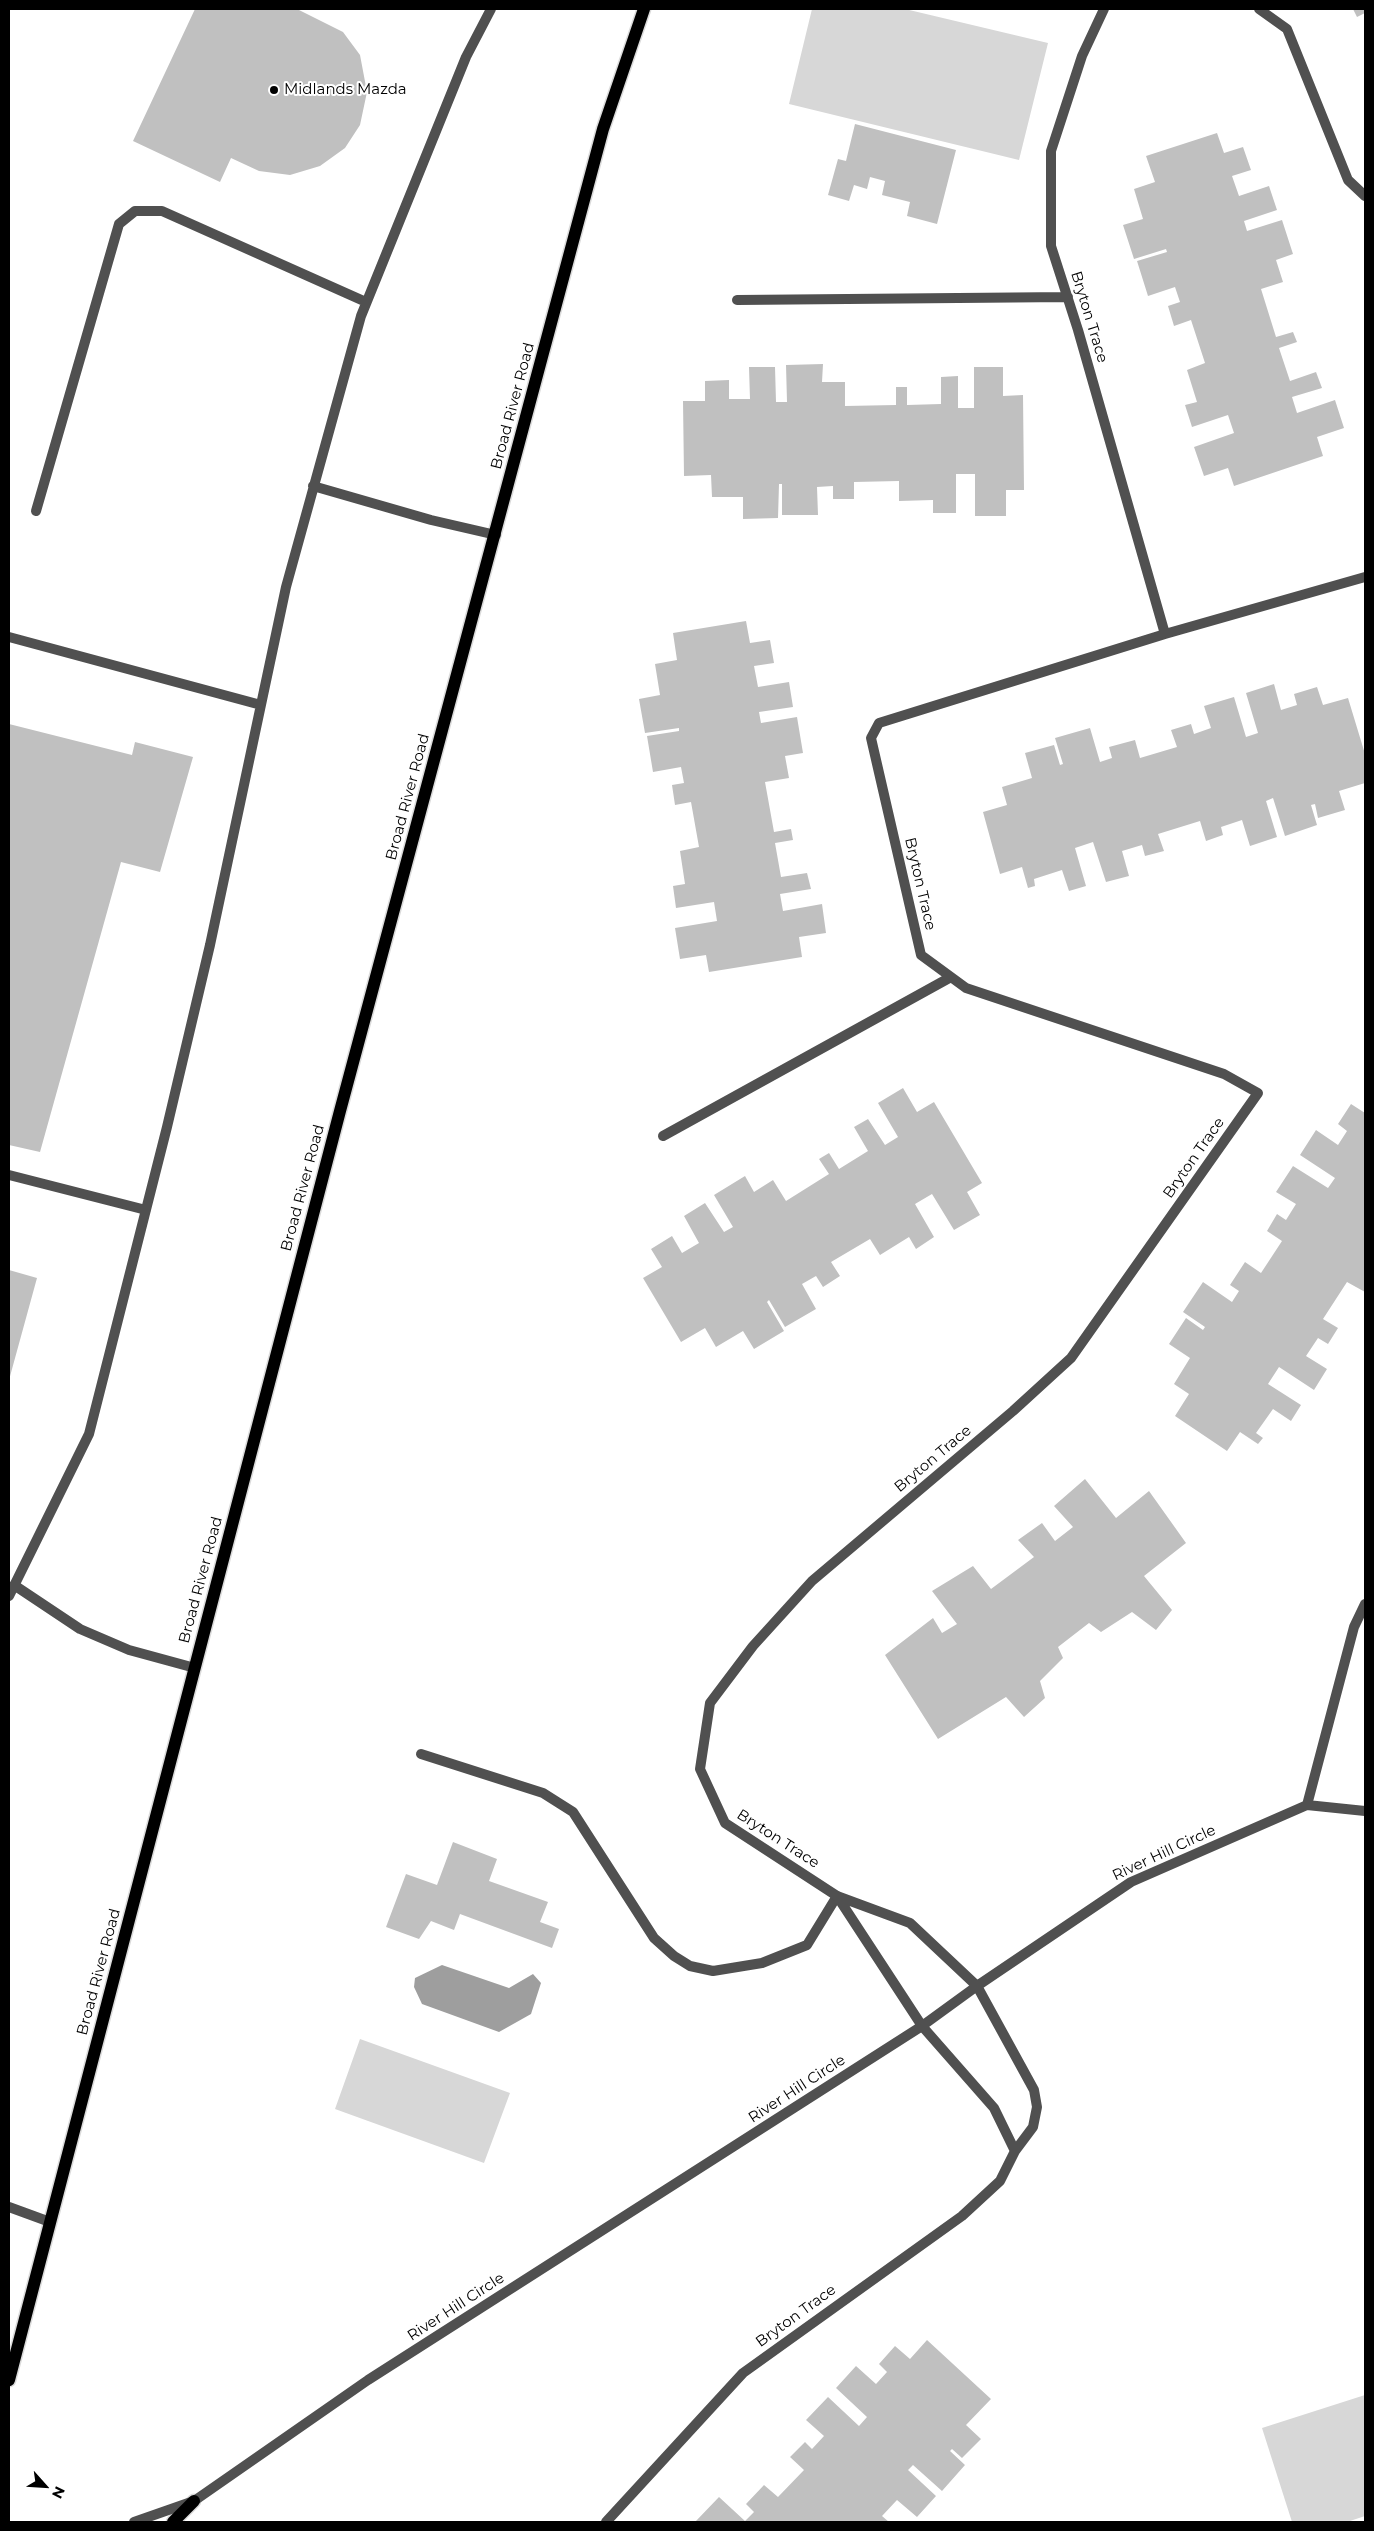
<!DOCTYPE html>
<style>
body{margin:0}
#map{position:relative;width:1374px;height:2531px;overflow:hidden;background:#fff;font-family:Montserrat,sans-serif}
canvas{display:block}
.frame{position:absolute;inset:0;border:10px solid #000;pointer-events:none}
.north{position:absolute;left:20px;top:2461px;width:50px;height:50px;-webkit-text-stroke:4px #fff;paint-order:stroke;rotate:116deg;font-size:14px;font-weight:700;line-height:20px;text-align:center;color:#000}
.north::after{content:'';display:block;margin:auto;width:18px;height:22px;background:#000;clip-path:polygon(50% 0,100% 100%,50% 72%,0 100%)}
</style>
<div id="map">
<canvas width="1374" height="2531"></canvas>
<div class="frame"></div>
<div class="north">N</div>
</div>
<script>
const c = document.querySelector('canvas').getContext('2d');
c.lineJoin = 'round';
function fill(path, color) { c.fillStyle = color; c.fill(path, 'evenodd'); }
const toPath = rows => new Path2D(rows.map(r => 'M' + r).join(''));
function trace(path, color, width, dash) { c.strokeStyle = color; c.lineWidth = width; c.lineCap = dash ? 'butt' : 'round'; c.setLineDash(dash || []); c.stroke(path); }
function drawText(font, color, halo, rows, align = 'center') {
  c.font = font + ' Montserrat,sans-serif'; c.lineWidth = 4; c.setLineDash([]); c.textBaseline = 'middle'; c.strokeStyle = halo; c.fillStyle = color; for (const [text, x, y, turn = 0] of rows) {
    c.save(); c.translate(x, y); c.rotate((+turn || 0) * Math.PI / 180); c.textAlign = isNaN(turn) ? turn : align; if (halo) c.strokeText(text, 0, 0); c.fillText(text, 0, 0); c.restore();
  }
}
fill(toPath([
 [812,9,905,9,1048,43,1019,160,789,104],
 [360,2039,510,2093,484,2163,335,2109],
 [1365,2395,1365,2516,1347,2522,1292,2522,1262,2428]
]), '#d7d7d7');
fill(toPath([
 [442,1965,509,1988,533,1974,541,1983,531,2014,499,2032,422,2004,414,1987,415,1978]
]), '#9e9e9e');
fill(toPath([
 [195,9,297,9,343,32,360,55,367,92,360,125,345,148,320,166,290,175,259,171,231,158,220,182,133,141],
 [1353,9,1365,9,1365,13,1357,17],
 [855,124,956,150,937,224,907,216,910,202,882,195,885,181,870,177,867,189,854,185,849,201,828,195,838,159,846,161],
 [1217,133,1224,153,1243,147,1251,170,1232,176,1239,196,1269,186,1277,210,1244,221,1247,231,1282,220,1293,254,1276,260,1283,282,1261,289,1276,337,1293,332,1297,342,1279,348,1290,381,1316,372,1322,388,1292,397,1297,413,1335,400,1344,428,1317,437,1323,456,1234,486,1228,468,1204,476,1194,447,1234,433,1228,415,1192,427,1185,405,1197,402,1187,370,1205,363,1191,320,1174,326,1168,306,1180,302,1175,287,1148,296,1137,261,1167,252,1166,249,1134,259,1123,225,1143,219,1134,189,1155,182,1146,156],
 [823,364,822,382,845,382,845,406,896,405,896,387,907,387,907,405,941,404,941,377,958,376,958,408,974,408,974,367,1003,367,1003,396,1023,395,1024,490,1006,490,1006,516,975,516,975,474,956,474,956,513,933,513,933,500,899,501,899,481,854,482,854,499,833,499,833,486,817,487,818,515,782,515,782,484,779,484,778,518,743,519,743,497,712,497,711,475,684,476,683,401,705,401,705,381,729,380,729,399,750,399,749,367,775,367,776,402,787,402,786,365],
 [746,621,750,643,770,640,774,663,754,666,758,687,789,682,793,707,759,712,761,723,797,717,803,753,785,756,789,778,765,782,774,832,791,829,793,840,775,843,781,877,807,873,811,889,780,894,783,911,822,904,826,933,799,937,802,957,709,972,706,955,680,959,675,928,717,921,714,902,676,908,673,886,685,884,680,851,699,847,691,802,675,805,672,785,684,783,681,767,653,772,647,736,679,731,679,728,645,733,639,699,660,695,655,664,677,660,673,633],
 [1274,684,1281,710,1297,705,1294,694,1317,687,1323,705,1348,698,1365,754,1365,783,1339,791,1345,810,1318,818,1315,804,1311,805,1317,825,1285,836,1273,798,1266,801,1277,837,1250,846,1242,820,1221,827,1223,835,1206,841,1200,821,1158,834,1164,851,1145,856,1142,845,1122,851,1129,876,1106,882,1093,842,1075,848,1086,886,1069,891,1062,870,1034,879,1035,886,1028,888,1022,867,1000,874,983,812,1007,805,1002,787,1032,778,1025,753,1054,745,1060,765,1063,764,1055,738,1090,728,1100,762,1112,758,1109,747,1135,740,1140,758,1177,747,1171,730,1191,724,1194,734,1211,728,1204,706,1234,697,1246,737,1258,733,1246,693],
 [9,724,132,755,135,742,193,757,160,872,121,862,40,1152,9,1145],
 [903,1088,917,1112,934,1102,982,1183,967,1192,980,1215,954,1230,932,1194,915,1204,934,1237,916,1249,909,1237,880,1255,870,1239,831,1262,840,1276,823,1287,816,1276,802,1284,816,1309,785,1327,769,1300,767,1302,784,1331,754,1349,743,1331,716,1347,705,1328,681,1342,643,1278,662,1267,651,1249,672,1236,682,1253,699,1243,684,1216,705,1203,724,1232,733,1227,714,1195,745,1176,754,1192,773,1180,786,1201,829,1174,819,1159,829,1153,839,1169,868,1151,854,1127,868,1119,885,1145,898,1137,878,1103],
 [1351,1104,1365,1113,1365,1292,1347,1282,1323,1319,1338,1328,1328,1344,1318,1338,1306,1356,1327,1369,1314,1390,1279,1367,1268,1384,1301,1405,1291,1421,1273,1409,1256,1433,1263,1438,1258,1444,1240,1432,1227,1451,1175,1416,1189,1394,1174,1384,1190,1358,1169,1344,1186,1318,1203,1330,1205,1327,1183,1312,1203,1282,1232,1302,1239,1291,1230,1285,1245,1262,1261,1273,1282,1241,1267,1231,1277,1214,1286,1220,1296,1204,1276,1192,1293,1166,1328,1188,1335,1178,1300,1155,1316,1130,1338,1145,1347,1131,1338,1124],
 [9,1270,37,1278,9,1380],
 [1085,1479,1116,1518,1149,1491,1186,1543,1144,1576,1172,1610,1156,1630,1132,1612,1101,1632,1089,1623,1058,1647,1063,1658,1040,1681,1045,1698,1024,1717,1006,1697,938,1739,885,1655,933,1618,942,1633,957,1624,932,1591,973,1566,991,1589,1034,1557,1018,1540,1042,1523,1055,1541,1073,1527,1054,1506],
 [453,1842,497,1859,489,1881,548,1902,540,1922,559,1929,552,1948,460,1914,454,1930,431,1921,419,1939,386,1927,406,1874,437,1885],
 [927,2340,991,2399,966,2425,981,2439,962,2458,952,2449,950,2451,965,2465,942,2491,913,2465,908,2470,936,2496,917,2517,897,2500,882,2516,889,2522,695,2522,719,2497,745,2521,754,2512,746,2504,764,2485,778,2497,804,2470,790,2457,805,2442,812,2449,824,2436,806,2420,828,2397,859,2426,867,2417,836,2388,856,2366,876,2384,887,2372,879,2364,895,2346,910,2359]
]), '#c0c0c0');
const primary = toPath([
 [9,2380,340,1111,603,129,644,9],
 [173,2522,194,2501]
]);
trace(primary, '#dbdbdb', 15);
trace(toPath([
 [313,486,431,520,496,535],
 [36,511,119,224,135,211,162,211,366,302],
 [9,637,261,705],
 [9,1175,146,1210],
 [14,1585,80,1629,129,1650,195,1668],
 [9,1596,89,1434,167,1127,210,945,286,587,361,316,466,57,491,9],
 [421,1754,543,1793,573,1812,654,1938,674,1956,690,1966,713,1971,762,1963,807,1945,837,1896],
 [9,2207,50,2222]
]), '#505050', 10);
trace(toPath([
 [1104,9,1082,56,1051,151,1051,246,1078,330,1165,634],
 [1259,9,1287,29,1348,180,1365,196],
 [737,300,1068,297],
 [663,1136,951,977],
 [1307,1805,1365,1811],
 [837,1896,725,1823,700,1769,710,1703,753,1646,812,1581,1013,1411,1071,1358,1258,1093,1224,1074,966,988,921,955,871,738,879,723,1165,634,1365,577],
 [134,2522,194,2501,368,2380,922,2026,977,1986,1131,1882,1307,1805,1354,1627,1365,1604],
 [606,2522,743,2373,962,2216,1000,2181,1015,2151,1033,2127,1037,2107,1034,2090,977,1986,910,1923,837,1896,922,2026,994,2108,1015,2151]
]), '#505050', 10);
trace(primary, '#000', 12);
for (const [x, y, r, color] of [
 [274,90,5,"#000"]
]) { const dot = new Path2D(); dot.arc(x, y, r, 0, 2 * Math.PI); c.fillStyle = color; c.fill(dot); trace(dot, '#fff', 2); }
drawText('15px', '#000', '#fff', [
 ["Midlands Mazda",284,90]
], 'left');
drawText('15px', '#000', '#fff', [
 ["Bryton Trace",1089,317,73],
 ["Broad River Road",513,406,-75],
 ["Broad River Road",408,797,-75],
 ["Bryton Trace",920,884,77],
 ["Bryton Trace",1194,1158,-55],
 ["Broad River Road",303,1188,-75],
 ["Bryton Trace",933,1459,-40],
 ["Broad River Road",201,1580,-75],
 ["Bryton Trace",778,1839,33],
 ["River Hill Circle",1164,1853,-25],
 ["Broad River Road",99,1972,-75],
 ["River Hill Circle",797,2089,-33],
 ["River Hill Circle",456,2307,-33],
 ["Bryton Trace",796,2316,-36]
]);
</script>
